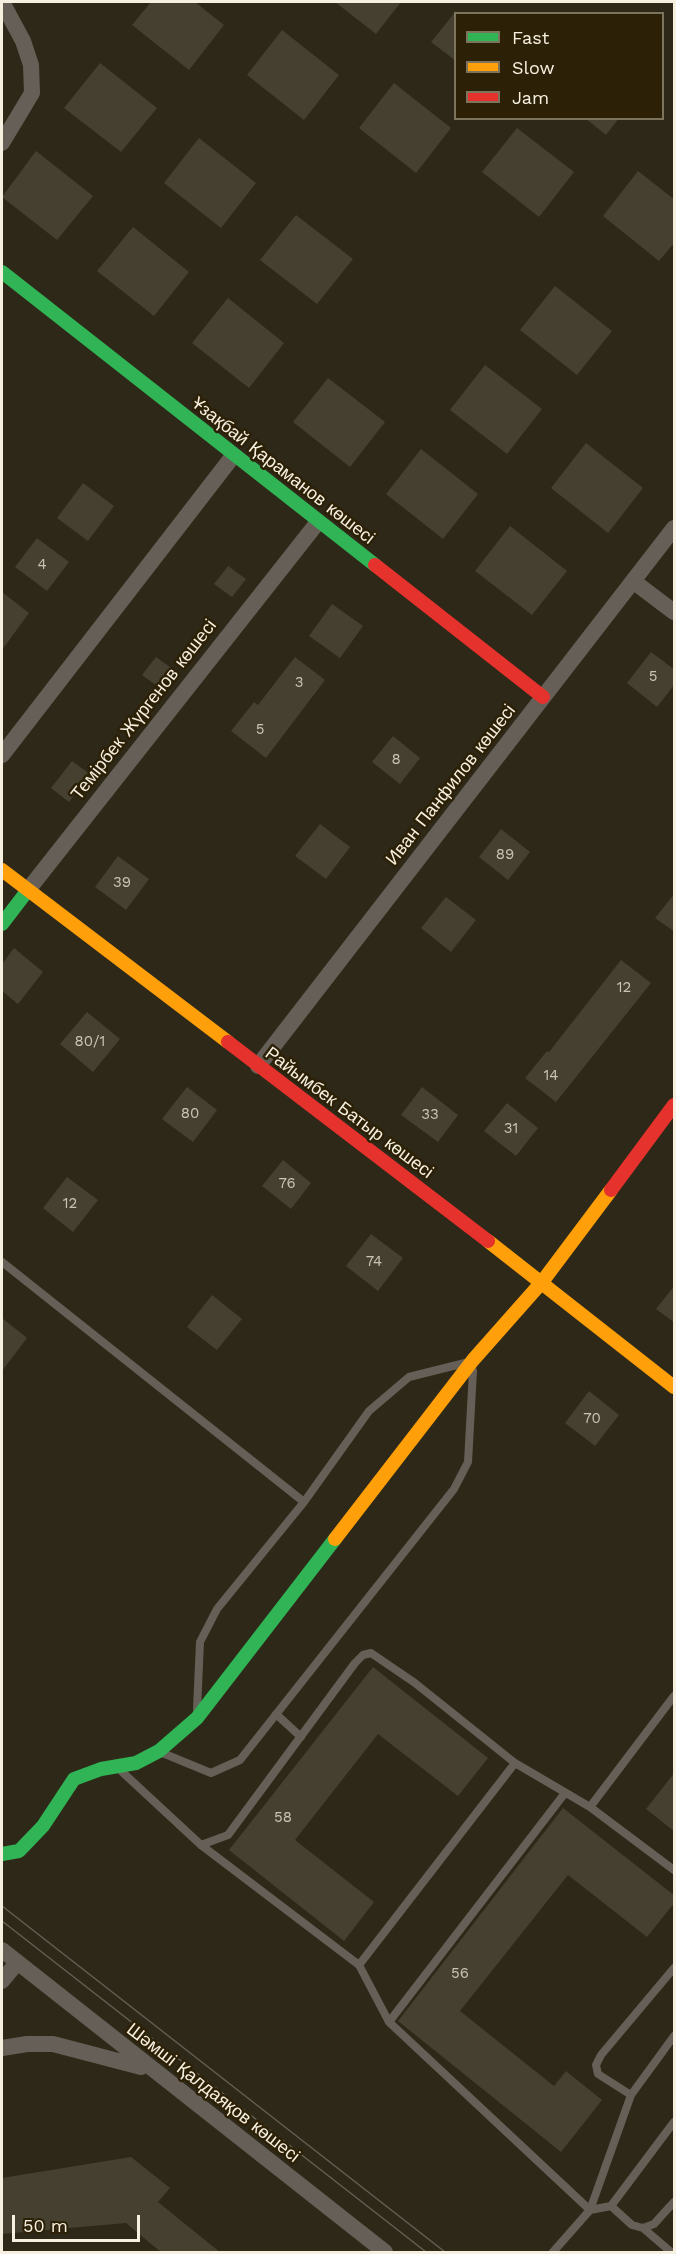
<!DOCTYPE html>
<meta charset="utf-8">
<style>
body{margin:0}
#map{position:relative;width:676px;height:2254px;overflow:hidden;background:#2e2818;font-family:"Work Sans",sans-serif}
canvas{display:block}
.frame{position:absolute;inset:0;border:3px solid #f7f0e0;pointer-events:none}
.legend{position:absolute;left:454px;top:12px;width:210px;height:108px;box-sizing:border-box;background:#2c2106;border:2px solid #7d745d;margin:0;padding:8px 10px;list-style:none;font-size:18px;color:#f7f0e0}
.legend li{display:flex;align-items:center;gap:12px;height:30px}
.legend b{width:30px;border:2px solid #7d745d}
.scale{position:absolute;left:12px;top:2215px;width:128px;height:27px;box-sizing:border-box;border:3px solid #f7f0e0;border-top:0;padding-left:8px;font-size:18px;line-height:21px;white-space:nowrap;color:#f7f0e0;-webkit-text-stroke:4px #2c2106;paint-order:stroke}
</style>
<div id="map">
<canvas width="676" height="2254"></canvas>
<div class="frame"></div>
<ul class="legend">
<li><b style="height:8px;background:#30b455"></b>Fast</li>
<li><b style="height:8px;background:#ff9f0a"></b>Slow</li>
<li><b style="height:8px;background:#e5322d"></b>Jam</li>
</ul>
<div class="scale">50 m</div>
</div>
<script>
const c = document.querySelector('canvas').getContext('2d');
c.lineJoin = 'round';
function fill(path, color) { c.fillStyle = color; c.fill(path, 'evenodd'); }
const toPath = rows => new Path2D(rows.map(r => 'M' + r).join(''));
function trace(path, color, width, dash) { c.strokeStyle = color; c.lineWidth = width; c.lineCap = dash ? 'butt' : 'round'; c.setLineDash(dash || []); c.stroke(path); }
function drawText(font, color, halo, rows, align = 'center') {
  c.font = font + ' "Work Sans",sans-serif'; c.lineWidth = 5; c.setLineDash([]); c.textBaseline = 'middle'; c.strokeStyle = halo; c.fillStyle = color; for (const [text, x, y, turn = 0] of rows) {
    c.save(); c.translate(x, y); c.rotate((+turn || 0) * Math.PI / 180); c.textAlign = isNaN(turn) ? turn : align; if (halo) c.strokeText(text, 0, 0); c.fillText(text, 0, 0); c.restore();
  }
}
fill(toPath([
 [151,2,195,2,224,25,189,70,132,25],
 [335,2,401,2,376,34],
 [456,11,456,61,431,42],
 [282,30,339,75,304,120,247,75],
 [100,63,157,108,121,152,64,108],
 [394,83,451,128,416,173,359,128],
 [585,118,619,118,606,135],
 [517,128,574,172,539,217,482,172],
 [199,138,256,183,221,228,164,183],
 [36,151,93,196,57,240,2,197],
 [638,171,675,200,675,242,659,261,603,216],
 [296,215,353,259,317,304,260,260],
 [133,227,189,272,154,316,97,271],
 [555,286,612,331,577,375,520,330],
 [228,298,284,343,249,388,192,343],
 [485,365,542,409,507,454,450,410],
 [328,378,385,422,350,467,293,422],
 [586,443,643,488,608,533,551,488],
 [421,449,478,494,443,539,386,494],
 [83,483,114,506,88,541,57,518],
 [510,526,567,571,532,615,475,571],
 [37,538,69,562,47,591,15,567],
 [228,566,246,579,232,597,214,584],
 [2,592,29,613,2,650],
 [332,604,363,626,340,658,309,636],
 [651,652,675,670,675,684,657,707,627,683],
 [156,657,174,670,160,688,142,675],
 [295,657,325,680,266,758,231,731,254,702,258,705],
 [393,736,420,758,400,784,372,762],
 [72,761,90,774,69,802,51,788],
 [320,824,350,847,326,879,295,856],
 [501,829,530,852,508,880,479,857],
 [118,856,149,879,126,910,95,887],
 [675,893,675,932,655,918],
 [446,897,476,920,451,952,421,928],
 [14,948,43,972,18,1004,2,991,2,964],
 [621,960,651,983,556,1102,525,1078,547,1051,549,1052],
 [87,1012,120,1039,93,1072,60,1044],
 [187,1087,217,1110,193,1142,162,1119],
 [422,1087,458,1115,438,1142,401,1115],
 [507,1103,538,1128,516,1156,484,1131],
 [283,1160,311,1183,291,1209,262,1186],
 [67,1177,98,1200,73,1232,43,1208],
 [371,1234,403,1258,378,1291,346,1266],
 [675,1285,675,1323,656,1309],
 [212,1295,242,1319,217,1350,187,1327],
 [2,1318,27,1338,2,1371],
 [589,1391,619,1415,595,1446,565,1423],
 [373,1667,488,1758,458,1796,378,1734,295,1840,374,1902,344,1941,229,1850],
 [675,1772,675,1832,646,1809],
 [563,1808,675,1896,675,1902,647,1937,568,1875,460,2011,554,2086,566,2071,602,2100,561,2152,398,2021],
 [131,2157,170,2188,158,2202,221,2253,162,2253,126,2223,2,2234,2,2178]
]), '#454030');
trace(toPath([
 [2,1262,304,1502],
 [197,1709,200,1642,217,1609,304,1502,369,1411,409,1377,465,1363],
 [276,1714,301,1737],
 [160,1752,211,1773,240,1760,454,1489,468,1462,473,1371],
 [119,1769,201,1845,359,1965,389,2022,590,2210,631,2095,674,2036],
 [590,1807,674,1696],
 [201,1845,228,1835,355,1663,363,1655,371,1653,415,1683,515,1763,590,1807,674,1870],
 [359,1965,515,1763],
 [389,2022,565,1793],
 [631,2095,598,2074,596,2065,601,2055,674,1968],
 [611,2206,674,2122],
 [643,2228,671,2252],
 [553,2252,590,2210,611,2206,632,2225,643,2228,654,2224,674,2202]
]), '#655f57', 8);
trace(toPath([
 [2,2,23,41,31,65,32,93,2,143],
 [633,581,674,612],
 [2,755,233,456],
 [28,890,318,522],
 [258,1066,674,528],
 [2,1950,385,2252],
 [2,1981,16,1964],
 [2,2048,27,2044,53,2044,141,2067]
]), '#655f57', 16);
trace(toPath([
 [2,272,375,565],
 [2,924,28,890],
 [2,1854,19,1851,43,1826,74,1779,101,1769,136,1763,159,1751,197,1718,335,1539]
]), '#30b455', 14);
trace(toPath([
 [2,870,228,1042],
 [488,1241,674,1387],
 [335,1539,473,1360,542,1282,611,1190]
]), '#ff9f0a', 14);
trace(toPath([
 [375,565,543,697],
 [228,1042,488,1241],
 [611,1190,674,1105]
]), '#e5322d', 14);
trace(toPath([
 [2,1906,445,2252],
 [2,1921,426,2252]
]), '#645f54', 1.5);
drawText('15px', '#cac4b4', null, [
 ["4",42,565],
 ["5",653,677],
 ["3",299,683],
 ["5",260,730],
 ["8",396,760],
 ["89",505,855],
 ["39",122,883],
 ["12",624,988],
 ["80/1",90,1042],
 ["14",551,1076],
 ["80",190,1114],
 ["33",430,1115],
 ["31",511,1129],
 ["76",287,1184],
 ["12",70,1204],
 ["74",374,1262],
 ["70",592,1419],
 ["58",283,1818],
 ["56",460,1974]
]);
drawText('18px', '#f7f0e0', '#2c2106', [
 ["Ұзақбай Қараманов көшесі",283,471,38],
 ["Темірбек Жүргенов көшесі",144,710,-52],
 ["Иван Панфилов көшесі",451,785,-52],
 ["Райымбек Батыр көшесі",349,1113,37],
 ["Шәмші Қалдаяқов көшесі",213,2093,38]
]);
</script>
